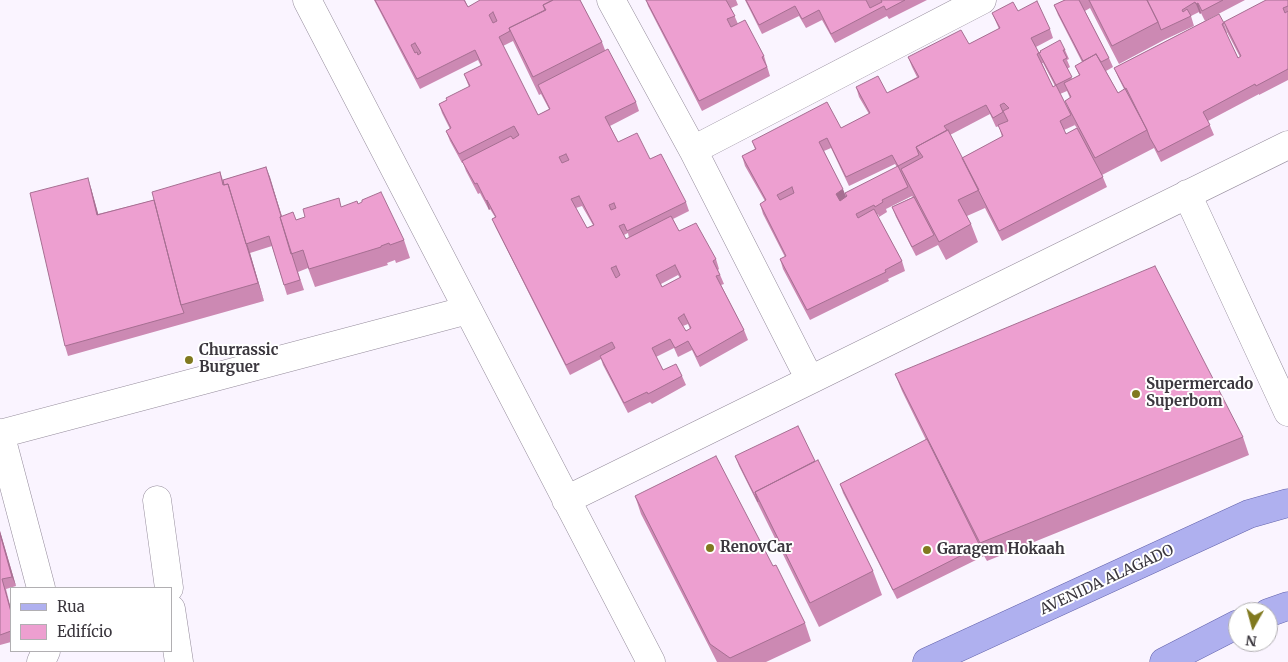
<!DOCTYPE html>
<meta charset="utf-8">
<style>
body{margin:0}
#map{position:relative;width:1288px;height:662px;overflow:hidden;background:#faf4ff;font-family:Merriweather,serif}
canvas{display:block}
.legend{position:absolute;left:10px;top:587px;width:162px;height:65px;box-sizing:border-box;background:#fff;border:1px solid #b1afb2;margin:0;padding:6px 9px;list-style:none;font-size:15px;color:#3b373e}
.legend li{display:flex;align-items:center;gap:10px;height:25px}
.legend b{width:25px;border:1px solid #b1afb2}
.north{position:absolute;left:1228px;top:602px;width:50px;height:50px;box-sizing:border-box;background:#fff;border:1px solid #b1afb2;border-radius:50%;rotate:187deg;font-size:14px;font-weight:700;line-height:20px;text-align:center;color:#3b373e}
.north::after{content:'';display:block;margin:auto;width:18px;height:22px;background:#80791f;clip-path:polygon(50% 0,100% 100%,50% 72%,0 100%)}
</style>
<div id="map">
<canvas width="1288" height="662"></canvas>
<ul class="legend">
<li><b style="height:6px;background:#afb0ef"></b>Rua</li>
<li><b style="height:14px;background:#ed9fd0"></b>Edifício</li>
</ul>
<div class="north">N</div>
</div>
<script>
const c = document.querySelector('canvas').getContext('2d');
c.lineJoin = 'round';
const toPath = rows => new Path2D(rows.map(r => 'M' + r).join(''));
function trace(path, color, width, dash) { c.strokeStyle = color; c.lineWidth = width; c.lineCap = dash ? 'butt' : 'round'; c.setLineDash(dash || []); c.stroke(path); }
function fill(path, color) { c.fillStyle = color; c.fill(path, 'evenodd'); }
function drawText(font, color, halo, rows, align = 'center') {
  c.font = font + ' Merriweather,serif'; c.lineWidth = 4; c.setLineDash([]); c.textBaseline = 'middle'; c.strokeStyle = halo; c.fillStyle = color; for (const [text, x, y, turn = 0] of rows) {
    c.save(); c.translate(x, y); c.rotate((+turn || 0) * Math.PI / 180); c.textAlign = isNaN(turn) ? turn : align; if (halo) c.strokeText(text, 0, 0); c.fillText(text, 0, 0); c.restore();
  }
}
const minor = toPath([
 [307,0,651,662],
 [611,0,693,150,810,380],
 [693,150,982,0],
 [1187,194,1288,412],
 [0,433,41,588],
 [0,434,468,310],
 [157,500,169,588],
 [566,500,1288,145],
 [171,609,179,662],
 [41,662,46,651]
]);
const major = toPath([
 [1268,613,1288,606],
 [927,662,1249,514,1288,503],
 [1164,662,1238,624]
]);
trace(minor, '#958c9c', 29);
trace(major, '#6363ab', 29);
trace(minor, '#fff', 28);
trace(major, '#afb0ef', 28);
fill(toPath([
 [374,0,466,0,465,0,468,7,479,1,479,0,580,0,602,42,605,50,636,102,639,111,610,126,618,142,650,159,686,202,689,211,673,219,679,231,716,259,719,269,718,270,724,284,721,285,744,330,748,340,700,367,692,350,678,357,674,348,656,357,663,370,682,376,686,385,652,404,650,402,628,413,603,365,601,359,570,375,496,228,492,219,495,217,490,209,489,210,480,193,478,194,466,171,463,163,462,163,450,141,446,131,450,129,442,113,439,104,447,100,469,87,464,74,481,66,478,60,420,89],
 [513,41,539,95,541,94,549,109,538,115,503,46],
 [582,206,593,225,587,228,576,208],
 [628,233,629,238,626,239,624,235],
 [678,275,680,278,662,287,661,284],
 [688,324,690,329,686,331,683,326],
 [646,0,736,0,738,5,731,8,738,24,764,56,770,76,702,111,648,6],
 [745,0,927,0,889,19,887,16,835,43,822,20,806,28,799,16,762,34],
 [1065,0,1245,0,1205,21,1224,23,1227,33,1226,33,1238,58,1240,57,1227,32,1224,22,1288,0,1288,80,1259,95,1259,94,1208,121,1214,135,1161,162,1154,148,1102,175,1107,187,1002,241,985,208,967,216,971,224,978,242,946,260,938,245,916,256,896,217,892,207,913,197,911,195,912,196,886,209,887,212,879,217,878,214,877,215,902,261,905,271,888,279,889,281,810,320,783,269,780,259,785,257,763,214,760,204,765,201,745,166,742,156,755,149,752,141,841,128,869,114,859,97,856,87,887,93,917,77,912,67,908,57,969,44,999,29,992,13,1018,11,1050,29,1053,38,1036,47,1039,53,1041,52,1040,51,1065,50,1069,59,1067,60,1070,67,1067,69,1072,79,1079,75,1075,66,1082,62,1058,15,1054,5],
 [1090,8,1119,64,1164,40,1194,26,1191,16,1199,12,1200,14,1201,13,1205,21,1114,68,1118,77,1124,89,1118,93,1106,71,1113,67,1109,58,1085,11],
 [1042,63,1043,63,1055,86,1053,87],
 [1067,91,1070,98,1065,101,1069,110,1060,94],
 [990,114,996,127,999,126,1002,137,962,158,950,135],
 [1074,124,1077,128,1066,134,1064,130,1075,125],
 [831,148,849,186,895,164,897,167,845,193,846,197,824,151],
 [266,167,282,216,296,220,342,207,358,204,404,240,410,258,396,263,395,260,387,263,388,265,315,287,308,268,298,272,304,290,287,295,272,246,250,253,264,301,68,356,65,346,91,188,98,214,154,200,220,172,223,180],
 [895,374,1243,437,1249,455,987,561,983,554,984,556,897,599,843,493,840,484,926,440,902,391],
 [735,456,815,461,873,571,882,595,819,627,762,512,739,466],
 [635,496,773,566,805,623,811,641,766,662,717,662,641,514],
 [0,531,16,586,6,589,11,609,11,642,0,645]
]), '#cc89b3');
fill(toPath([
 [1198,3,1201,13,1200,14,1196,4],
 [266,167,270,177,293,254],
 [88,178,91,188,101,224,97,215],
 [228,184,250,253,264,301,258,283],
 [843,189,847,199,840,203,836,194],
 [487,200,490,209,489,210,486,201],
 [0,531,16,586,12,577,0,534],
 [2,579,11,609,11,612]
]), '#a66f92');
const building = toPath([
 [375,0,464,0,468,7,480,0,553,0,543,5,545,10,509,28,510,31,499,37,538,115,550,109,538,85,608,49,636,102,605,117,618,142,637,133,650,159,661,154,686,202,627,231,624,224,619,226,626,239,671,216,679,231,696,223,716,259,713,261,720,275,716,276,744,330,697,357,688,341,675,348,670,339,652,348,663,370,676,364,682,376,648,394,647,392,624,403,600,356,615,348,612,342,566,365,492,219,496,217,487,200,486,201,477,183,475,184,462,161,511,136,513,139,519,135,514,126,459,154,446,131,451,128,439,104,447,100,446,98,470,86,464,74,482,65,475,50,417,79,375,0],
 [493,12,497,21,493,23,489,15,493,12],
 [415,43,421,53,418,55,417,52,415,53,411,45,415,43],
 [566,154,569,160,562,163,559,157,566,154],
 [579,196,594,225,587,228,571,199,579,196],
 [614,203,616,208,611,210,609,205,614,203],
 [675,265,681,277,662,287,656,275,675,265],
 [616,266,620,275,616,278,611,268,616,266],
 [684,314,691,328,686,331,678,318,684,314],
 [553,0,580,0,602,42,533,77,509,28,546,10,543,5,553,0],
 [646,0,726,0,735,16,727,19,731,27,745,20,764,56,762,57,767,67,699,101,646,0],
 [746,0,866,0,870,8,882,2,881,0,905,0,886,10,884,6,831,34,819,10,802,19,795,6,759,25,746,0],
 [1065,0,1079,0,1109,58,1101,62,1096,54,1083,61,1054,5,1065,0],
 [1089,0,1147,0,1158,22,1112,46,1089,0],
 [1147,0,1223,0,1202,11,1198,3,1196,4,1195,2,1182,10,1183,12,1187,9,1191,16,1161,30,1158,22,1147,0],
 [1266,0,1288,0,1288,6,1283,8,1285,13,1288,11,1288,69,1256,86,1255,84,1203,112,1210,125,1158,152,1150,138,1147,130,1114,68,1219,14,1224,23,1222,24,1238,58,1241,56,1224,22,1266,0],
 [1037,1,1050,29,1031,38,1039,53,1041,52,1040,51,1060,40,1065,50,1063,50,1067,58,1063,60,1072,77,1056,85,1071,115,1060,121,1066,134,1077,128,1103,177,999,231,962,158,1003,136,998,125,1008,121,1003,111,1009,108,1004,103,1000,105,1003,112,993,118,986,105,944,126,947,130,916,147,919,155,898,166,892,155,846,177,827,138,819,142,843,189,836,194,840,201,847,196,845,193,898,166,908,187,882,200,883,202,875,207,874,205,856,214,858,218,874,209,902,261,885,270,886,272,807,310,780,259,786,256,760,204,766,200,742,156,756,149,752,141,827,102,841,128,870,113,856,87,878,76,887,93,919,77,908,57,961,30,969,44,1000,28,992,13,1013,2,1018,11,1037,1],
 [1039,53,1056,85,1053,87,1037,54,1039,53],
 [792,187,794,193,780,200,777,195,792,187],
 [1096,54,1118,93,1126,88,1147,130,1095,158,1065,101,1071,97,1064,83,1080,75,1075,66,1096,54],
 [948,130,979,190,958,200,971,224,939,242,901,169,923,157,916,147,948,130],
 [266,167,281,216,280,217,300,280,284,285,269,236,246,244,228,184,224,185,223,180,266,167],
 [220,172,223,185,228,184,258,283,181,305,152,192,220,172],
 [88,178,97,215,154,200,181,305,184,313,65,346,30,193,88,178],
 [381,192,404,240,390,245,389,243,381,246,381,247,309,269,303,250,291,254,280,217,293,212,296,220,305,217,303,209,339,198,341,207,357,201,358,204,362,202,362,200,381,192],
 [914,197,934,235,912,247,892,207,914,197],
 [1155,266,1243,437,980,543,895,374,1155,266],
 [798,426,815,461,755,492,758,502,735,456,798,426],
 [927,439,980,546,893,590,840,484,927,439],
 [716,456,773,566,776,565,805,623,730,658,710,644,635,496,716,456],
 [818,460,873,571,810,603,755,492,818,460],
 [0,534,12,577,2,579,11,612,11,631,0,635,0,534]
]);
fill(building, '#ed9fd0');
trace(building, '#a66f92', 1);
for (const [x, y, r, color] of [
 [189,360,5,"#80791f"],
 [1136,394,5,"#80791f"],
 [710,548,5,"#80791f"],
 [927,550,5,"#80791f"]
]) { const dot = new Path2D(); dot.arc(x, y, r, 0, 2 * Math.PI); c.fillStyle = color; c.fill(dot); trace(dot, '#fff', 2); }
drawText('bold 15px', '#3b373e', '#fff', [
 ["Churrassic",199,351],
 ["Burguer",199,368],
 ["Supermercado",1146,385],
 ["Superbom",1146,402],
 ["RenovCar",720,548],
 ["Garagem Hokaah",937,550]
], 'left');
drawText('15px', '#3b373e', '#fff', [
 ["AVENIDA ALAGADO",1107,580,-25]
]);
</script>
